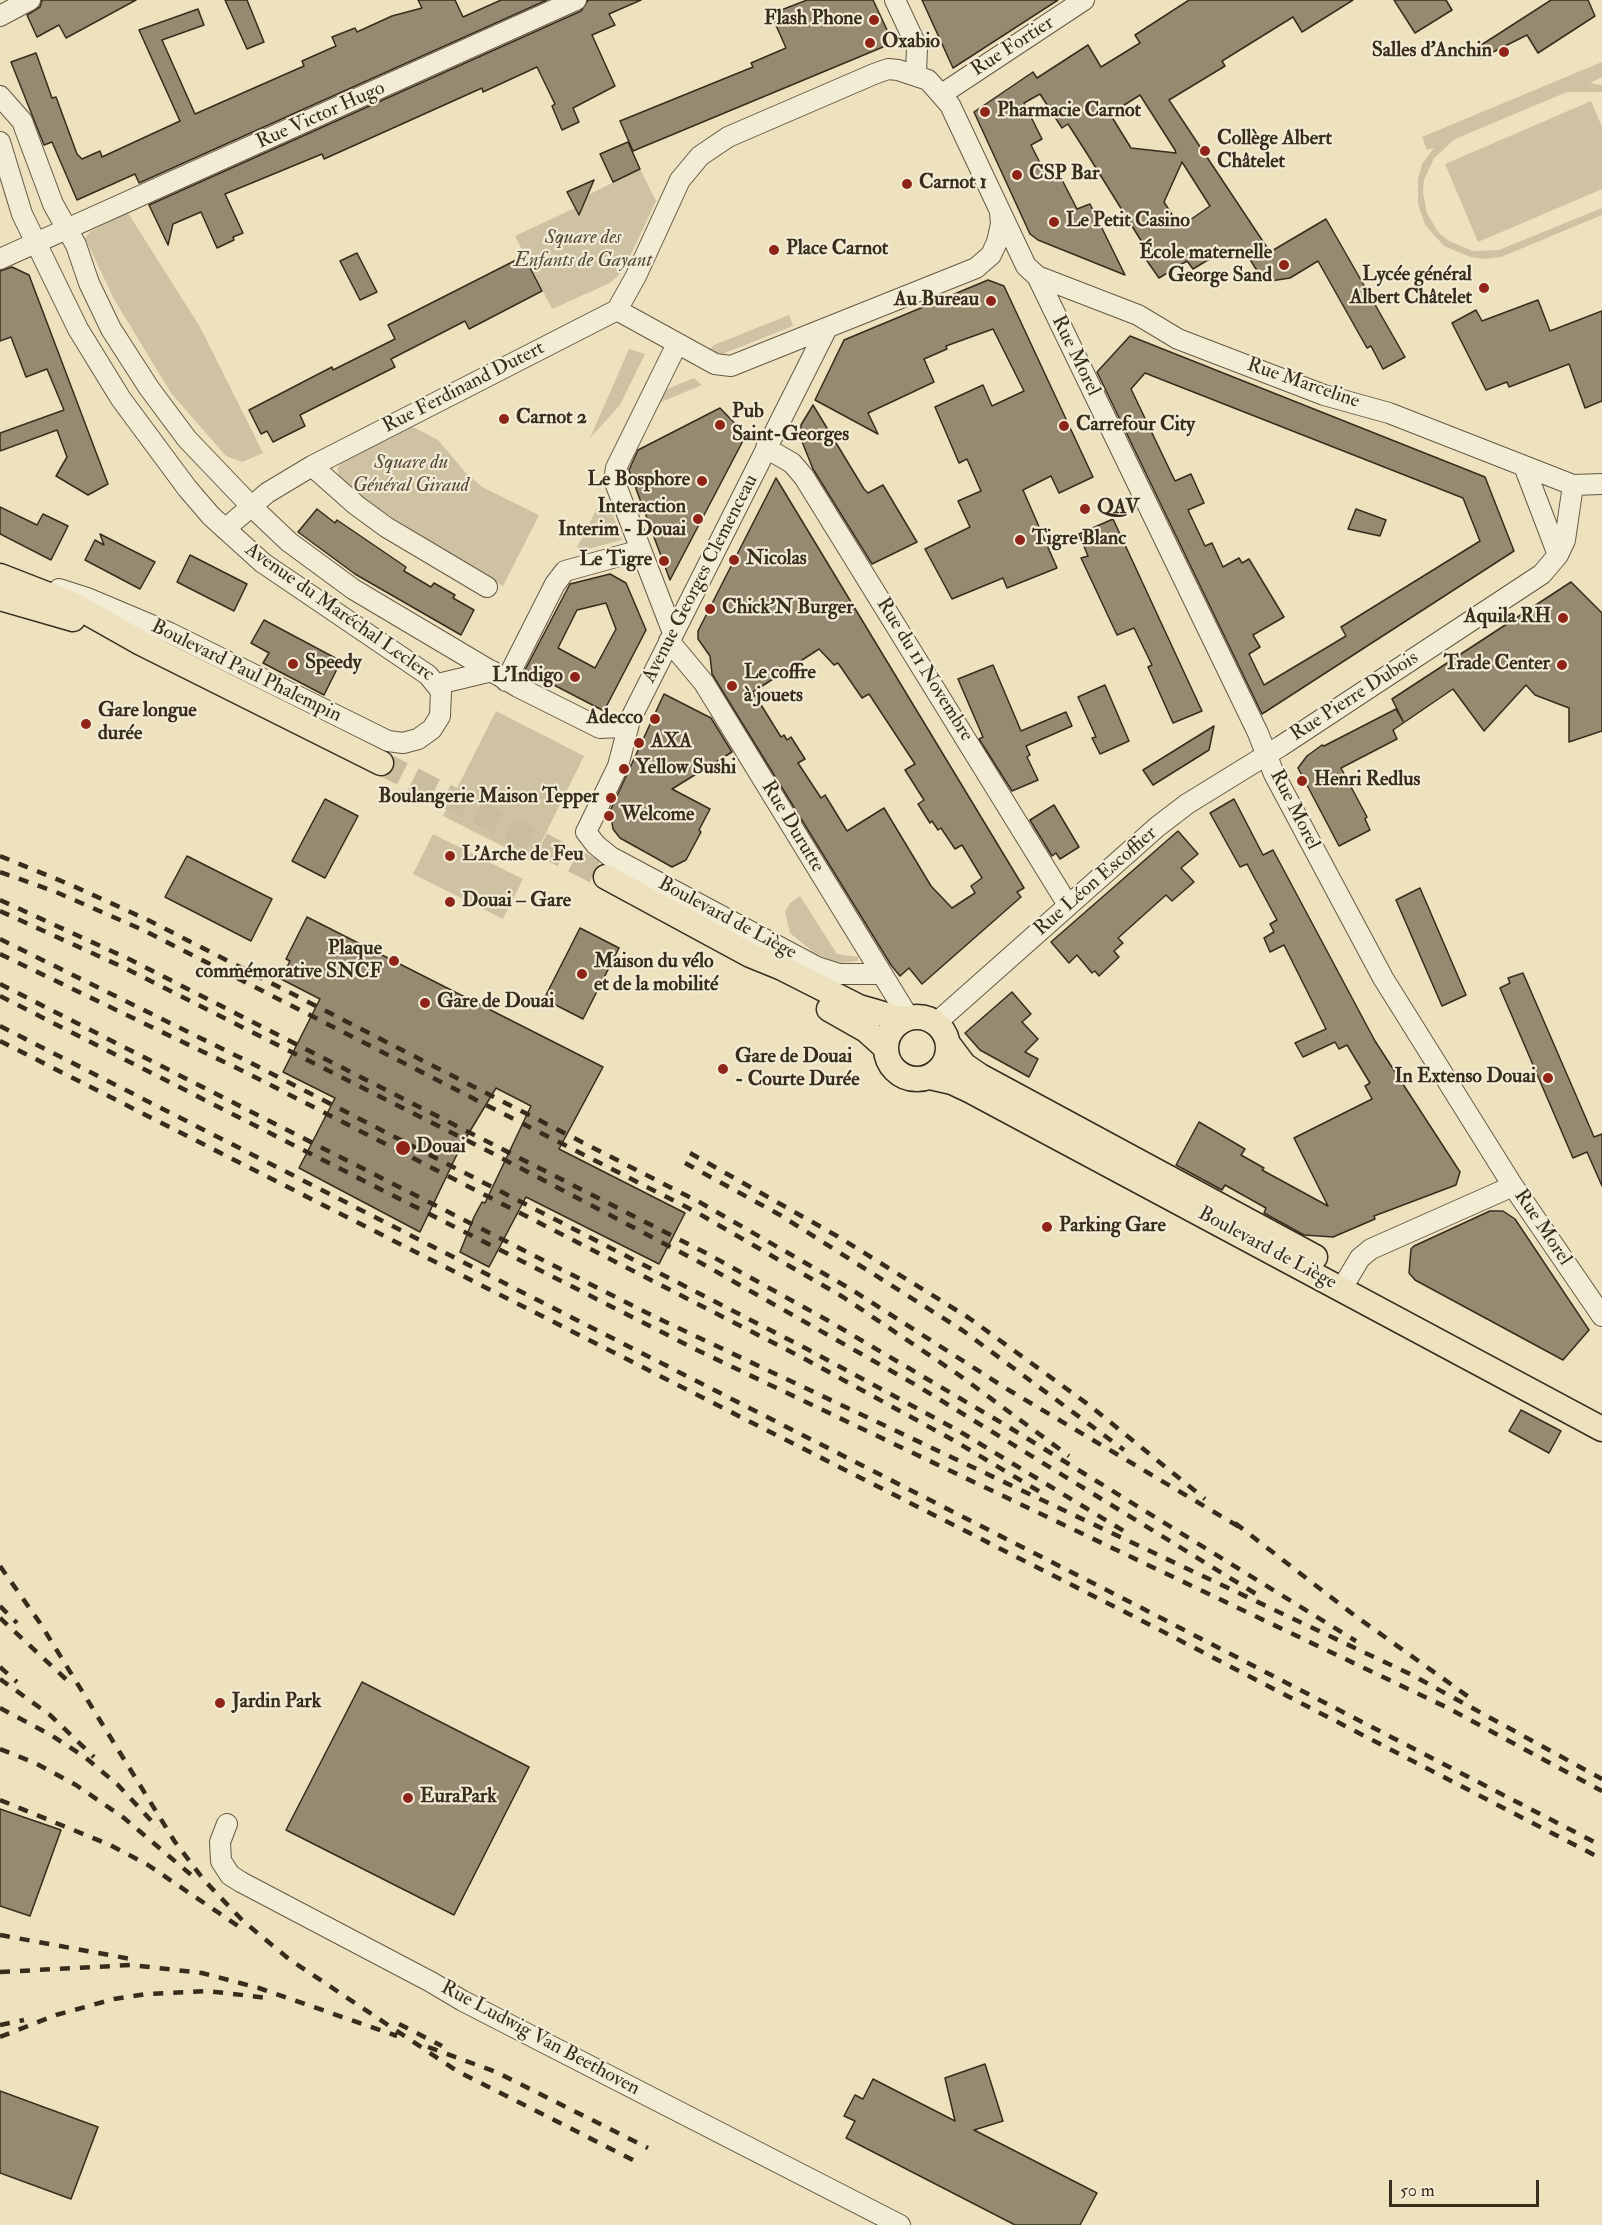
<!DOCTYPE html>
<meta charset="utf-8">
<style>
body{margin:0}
#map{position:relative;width:1602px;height:2225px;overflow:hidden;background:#ede1be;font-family:"IM FELL Double Pica",serif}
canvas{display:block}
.scale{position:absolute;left:1389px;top:2180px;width:150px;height:27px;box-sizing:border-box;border:3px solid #382c1d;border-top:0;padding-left:8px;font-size:18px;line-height:21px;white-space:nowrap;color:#382c1d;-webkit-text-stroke:4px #f3ecd5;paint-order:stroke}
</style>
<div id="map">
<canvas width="1602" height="2225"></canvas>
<div class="scale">50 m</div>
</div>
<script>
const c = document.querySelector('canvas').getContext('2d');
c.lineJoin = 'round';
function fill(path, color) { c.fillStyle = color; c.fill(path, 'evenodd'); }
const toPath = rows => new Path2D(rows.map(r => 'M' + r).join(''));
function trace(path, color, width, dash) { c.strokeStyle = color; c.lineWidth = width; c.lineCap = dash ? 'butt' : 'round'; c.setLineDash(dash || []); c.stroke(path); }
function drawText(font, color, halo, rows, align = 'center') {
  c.font = font + ' "IM FELL Double Pica",serif'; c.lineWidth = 4.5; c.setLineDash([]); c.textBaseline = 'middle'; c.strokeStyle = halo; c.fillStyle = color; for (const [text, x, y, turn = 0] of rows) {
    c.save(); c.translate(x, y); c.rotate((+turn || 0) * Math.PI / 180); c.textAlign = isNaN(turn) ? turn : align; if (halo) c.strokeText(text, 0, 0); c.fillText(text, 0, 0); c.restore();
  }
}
fill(toPath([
 [1602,62,1602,77,1590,83,1602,85,1602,92,1567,92,1455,139,1434,158,1424,180,1423,192,1427,213,1438,232,1449,241,1473,251,1499,250,1602,208,1602,215,1501,257,1484,259,1470,257,1444,246,1425,225,1418,204,1418,179,1422,164,1434,148,1427,150,1422,137],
 [1591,101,1602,127,1602,189,1478,242,1445,164],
 [640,169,656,201,623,271,610,283,552,309,515,236,581,205,580,199],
 [128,213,200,327,263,453,242,462,226,456,171,393,114,299,85,238,91,231],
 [789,315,793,326,715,357,709,350,714,345],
 [629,349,645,354,620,405,590,438],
 [694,378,702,385,654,405,660,392],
 [409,425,438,440,466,473,482,487,539,515,503,586,361,498,341,482,337,469,341,462],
 [602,499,607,499,622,540,580,551,577,547],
 [496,711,584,756,532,861,443,816],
 [433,834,523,879,503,919,413,874],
 [800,896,837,954,858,957,858,961,837,963,814,953,790,933,785,912,790,903]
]), '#cec2a3');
const building = toPath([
 [42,0,136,0,66,38,59,25,37,37,27,15,40,7,42,0],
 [225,0,247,0,264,42,247,49,225,0],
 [418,0,455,0,463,17,501,0,547,0,139,183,135,174,77,200,52,142,44,145,11,62,36,53,52,98,56,97,77,154,82,159,100,151,102,157,180,121,139,30,198,9,204,25,162,40,195,114,304,66,302,61,336,46,332,37,355,28,357,32,392,16,422,8,418,0],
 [588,0,641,0,609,14,615,25,592,35,615,86,573,108,579,122,562,130,552,106,555,104,537,67,483,92,482,88,324,159,322,154,225,194,243,233,233,237,234,240,217,248,201,212,173,224,168,245,149,205,581,11,588,0],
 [807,0,873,0,888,32,883,47,633,151,620,121,753,67,751,63,786,48,771,14,807,0],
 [922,0,1058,0,953,68,922,0],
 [1189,0,1353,0,1302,32,1293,17,1222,61,1225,66,1169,100,1270,252,1326,219,1405,357,1383,369,1371,346,1367,348,1318,261,1290,278,1264,282,1243,248,1230,256,1226,249,1193,269,1187,261,1159,278,1145,258,1150,255,1086,152,1068,124,1062,128,1040,94,1024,103,1042,139,1031,145,1046,175,1057,170,1077,209,1090,204,1125,275,1038,240,1030,234,974,112,1033,72,1037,78,1088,45,1101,67,1140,43,1135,35,1189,0],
 [1140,95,1175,150,1176,153,1131,148,1110,114,1140,95],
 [1182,162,1210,206,1180,227,1164,202,1182,162],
 [1394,0,1446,0,1452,10,1415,33,1394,0],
 [1551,0,1588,0,1595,16,1538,53,1527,35,1481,58,1475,49,1551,0],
 [628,142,640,169,613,182,600,154,628,142],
 [594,180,579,215,567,192,594,180],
 [357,253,377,292,360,300,340,261,357,253],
 [524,256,542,291,469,329,465,321,391,359,395,367,300,415,305,426,273,442,267,431,261,434,249,410,332,367,333,370,395,339,388,325,524,256],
 [12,267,29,275,108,484,88,495,56,476,67,457,57,430,0,451,0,433,64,410,47,369,26,377,11,337,0,341,0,271,12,267],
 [988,280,1004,286,1093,477,1059,493,1051,476,1023,490,1057,568,1007,588,1003,578,952,599,925,549,970,527,958,501,981,491,967,459,959,463,935,407,983,385,992,406,1024,391,993,329,946,346,947,349,924,359,934,382,868,413,878,434,815,400,844,340,988,280],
 [1538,300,1550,331,1602,311,1602,401,1585,408,1569,364,1509,387,1507,382,1486,390,1452,323,1476,310,1482,321,1538,300],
 [1130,336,1485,477,1514,551,1262,714,1097,372,1130,336],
 [1145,373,1463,498,1480,541,1341,627,1346,636,1264,685,1249,654,1260,647,1253,635,1284,617,1249,559,1242,563,1239,558,1223,567,1212,543,1205,546,1188,510,1204,503,1191,474,1175,481,1131,389,1145,373],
 [813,405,864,489,868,493,883,485,917,542,872,564,813,469,801,439,801,425,813,405],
 [720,408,746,435,670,580,629,470,638,450,720,408],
 [776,478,1024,888,1017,892,1021,897,922,984,909,968,900,976,891,965,712,674,710,656,698,639,698,631,776,478],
 [819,649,834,665,838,663,862,698,869,694,915,764,905,770,924,800,918,804,930,823,932,821,938,830,941,828,955,849,962,845,982,878,971,886,975,893,952,908,931,886,884,808,847,831,825,795,821,798,798,763,805,759,791,737,787,740,784,735,781,737,753,692,819,649],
 [0,507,37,525,43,514,68,526,51,560,0,534,0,507],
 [317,509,335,523,337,520,406,567,404,571,431,587,434,583,455,595,453,598,474,610,461,635,355,574,298,532,317,509],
 [1356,509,1386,520,1380,536,1348,529,1356,509],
 [1113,519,1202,711,1173,723,1148,667,1152,665,1134,628,1117,635,1081,558,1088,556,1079,534,1113,519],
 [100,534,155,562,140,589,85,560,95,540,104,545,100,534],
 [190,555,247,584,234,611,177,582,190,555],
 [610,574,626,583,646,630,604,711,525,670,570,584,610,574],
 [606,603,616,629,595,668,558,648,577,610,606,603],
 [1571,582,1602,613,1602,731,1569,742,1569,708,1535,695,1526,685,1484,731,1453,689,1393,730,1397,739,1341,768,1367,817,1365,819,1370,830,1339,846,1298,768,1307,756,1322,745,1324,746,1396,709,1403,721,1392,699,1571,582],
 [264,620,341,661,324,695,263,663,269,653,251,643,264,620],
 [993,665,1021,731,1066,712,1072,726,1026,746,1030,755,1027,757,1038,780,1012,791,979,739,983,737,958,679,993,665],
 [1105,685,1129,741,1100,754,1092,738,1096,737,1078,697,1105,685],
 [664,694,711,718,732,752,672,789,710,809,699,830,701,832,686,860,672,867,620,838,613,829,610,811,664,694],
 [1214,726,1209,750,1153,785,1143,770,1214,726],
 [325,799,358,816,325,878,292,861,325,799],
 [1234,799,1263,855,1273,850,1375,1041,1460,1172,1456,1185,1374,1216,1375,1219,1333,1237,1304,1235,1264,1213,1266,1208,1225,1185,1222,1190,1176,1165,1199,1122,1245,1149,1241,1155,1264,1168,1262,1170,1328,1206,1294,1138,1372,1099,1365,1086,1370,1083,1347,1045,1339,1049,1335,1042,1303,1057,1295,1043,1326,1029,1284,945,1270,952,1264,938,1274,932,1270,924,1277,920,1247,864,1240,867,1210,813,1234,799],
 [1054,805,1079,847,1060,859,1056,853,1052,856,1030,820,1054,805],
 [1178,831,1198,854,1181,868,1194,882,1172,901,1166,895,1118,938,1123,943,1114,951,1119,957,1099,976,1095,971,1092,973,1077,955,1069,963,1051,942,1178,831],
 [187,856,272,899,251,941,165,897,187,856],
 [1420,888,1466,995,1442,1006,1396,900,1420,888],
 [307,917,603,1067,559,1149,685,1213,659,1264,526,1197,489,1267,460,1252,474,1217,482,1202,485,1203,531,1106,496,1088,461,1146,420,1232,299,1168,335,1098,283,1072,320,999,281,979,290,961,286,959,307,917],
 [580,928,619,948,583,1019,544,999,580,928],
 [1523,973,1594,1137,1602,1134,1602,1186,1587,1152,1573,1158,1500,988,1510,983,1508,978,1523,973],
 [1012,992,1031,1014,1022,1022,1038,1039,1025,1052,1038,1059,1029,1077,980,1050,965,1033,1012,992],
 [1490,1211,1503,1211,1515,1219,1589,1330,1563,1360,1415,1280,1409,1273,1411,1249,1414,1246,1490,1211],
 [1521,1410,1561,1431,1549,1453,1509,1431,1521,1410],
 [362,1682,529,1767,454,1915,286,1830,362,1682],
 [0,1809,61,1830,30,1916,0,1906,0,1809],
 [985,2064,1003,2121,974,2130,1097,2193,1080,2225,1015,2225,846,2138,855,2121,844,2116,855,2095,863,2099,873,2079,955,2121,945,2078,985,2064],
 [0,2091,98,2127,71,2199,0,2173,0,2091]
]);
fill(building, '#968a71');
trace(building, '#382c1d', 1.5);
trace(toPath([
 [381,763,606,877]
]), '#c9bd9e', 24, [24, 12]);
const minor = toPath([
 [895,0,917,47,916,75],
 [0,16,30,0],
 [942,94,1084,0],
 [0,96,22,121,53,204,76,245,89,283,111,329,149,388,187,439,250,505,289,542,353,589,518,687,600,728,622,727,630,720],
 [0,142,22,214,78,329,121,399,187,488,211,516,263,563,428,675,441,691,440,716,432,729,418,739,403,743,388,741,170,633,87,598,59,589],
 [0,259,576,0],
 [1037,276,1258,733,1274,774,1383,978,1513,1186,1602,1316],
 [617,310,636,276,680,180,700,156,728,137,874,74,888,69,898,70,928,80,950,105,1026,266,1037,276,1138,315,1178,339,1324,395,1389,413,1573,485,1602,484],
 [617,310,715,364,731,366,976,268,991,255,997,242,1001,224,1000,212],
 [826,330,630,720,618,766,586,832,596,845,611,857,817,967,839,974,882,974],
 [766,448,792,463,804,477,1068,905],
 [312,466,356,505,386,527,487,587],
 [1524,466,1558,555],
 [225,529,267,493,312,466,617,310],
 [673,633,614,480,616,468,677,344],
 [669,641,704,683,909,1018],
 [506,681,555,584,565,571,641,550],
 [438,684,492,671],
 [936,1023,1157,827,1187,804,1281,746,1542,574,1558,555,1565,540,1573,485],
 [1342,1288,1360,1258,1371,1249,1513,1186],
 [227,1824,220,1842,221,1861,230,1875,241,1882,431,1982,463,2001,900,2225]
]);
const major = toPath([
 [0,576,72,604,141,643,381,763],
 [0,598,73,619],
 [606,877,750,955,782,968,859,1007,904,1020],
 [829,1009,866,1030,886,1048],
 '886 1048a31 31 0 1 1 62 0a31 31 0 1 1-62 0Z',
 [949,1045,964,1065,980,1076,1315,1257],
 [930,1077,952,1082,971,1091,1602,1429]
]);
trace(minor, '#655945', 22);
trace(major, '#382c1d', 27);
trace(minor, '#f3ecd5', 20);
trace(major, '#ede1be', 24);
trace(toPath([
 [0,856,71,885,148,920,701,1203,849,1288,1007,1389,1241,1528],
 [0,872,56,892,143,930,696,1212,843,1297,959,1375,1069,1456],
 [0,900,131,960,706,1253,827,1320,1007,1426,1356,1641],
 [0,911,127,969,488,1151,701,1263,916,1385,1261,1597],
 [0,939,251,1063,809,1350,959,1431,1127,1533],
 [0,954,245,1072,805,1359,953,1440,1042,1493],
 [0,984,651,1315,1412,1675,1602,1779],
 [0,996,699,1351,1448,1708,1602,1791],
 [0,1026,1132,1603,1602,1846],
 [0,1041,1127,1613,1602,1859],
 [690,1153,837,1236,969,1318,1089,1405,1205,1499],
 [685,1163,780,1215,962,1330,1124,1450],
 [1235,1523,1354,1615,1473,1700],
 [0,1566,40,1623,175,1842,204,1880,243,1921,289,1959,457,2071,639,2163],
 [0,1606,17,1623],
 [0,1618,70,1683],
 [0,1667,17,1682],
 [0,1679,50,1715,94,1757],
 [0,1708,51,1735,86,1758,118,1785,158,1828],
 [0,1749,35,1763,76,1785,124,1818,196,1879],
 [0,1800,110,1845,148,1865,241,1928],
 [0,1935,131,1959],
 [0,1972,131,1965,202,1973,259,1988,397,2036],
 [399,2024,442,2046],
 [0,2025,24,2020],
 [0,2037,56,2015,114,1999,146,1994,207,1991,268,1998],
 [428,2047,496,2072,648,2148]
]), '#382c1d', 4.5, [10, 10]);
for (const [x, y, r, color] of [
 [874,20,6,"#8f2418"],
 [870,43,6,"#8f2418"],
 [1504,52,6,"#8f2418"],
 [985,112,6,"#8f2418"],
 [1205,151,6,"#8f2418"],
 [1017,175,6,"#8f2418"],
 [907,184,6,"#8f2418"],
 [1054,222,6,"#8f2418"],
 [774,250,6,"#8f2418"],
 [1284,265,6,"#8f2418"],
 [1484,288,6,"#8f2418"],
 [991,301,6,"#8f2418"],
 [504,419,6,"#8f2418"],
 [720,425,6,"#8f2418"],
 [1064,426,6,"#8f2418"],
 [702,481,6,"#8f2418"],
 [1085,509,6,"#8f2418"],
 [698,519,6,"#8f2418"],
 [1020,540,6,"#8f2418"],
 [734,560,6,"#8f2418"],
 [664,561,6,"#8f2418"],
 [710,609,6,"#8f2418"],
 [1563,618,6,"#8f2418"],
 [293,664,6,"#8f2418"],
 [1562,665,6,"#8f2418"],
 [575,677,6,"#8f2418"],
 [732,686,6,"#8f2418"],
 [655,719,6,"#8f2418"],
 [86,724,6,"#8f2418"],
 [639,743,6,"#8f2418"],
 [624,769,6,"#8f2418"],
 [1302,781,6,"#8f2418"],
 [611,798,6,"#8f2418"],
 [609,816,6,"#8f2418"],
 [450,856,6,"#8f2418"],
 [450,902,6,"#8f2418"],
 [394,961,6,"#8f2418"],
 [582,974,6,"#8f2418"],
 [425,1003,6,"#8f2418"],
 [723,1069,6,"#8f2418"],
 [1548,1078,6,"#8f2418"],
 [403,1148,8,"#8f2418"],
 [1047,1227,6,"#8f2418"],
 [220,1703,6,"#8f2418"],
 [408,1798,6,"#8f2418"]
]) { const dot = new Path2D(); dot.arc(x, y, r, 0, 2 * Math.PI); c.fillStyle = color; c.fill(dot); trace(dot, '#f3ecd5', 2); }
drawText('bold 20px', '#382c1d', '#f3ecd5', [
 ["Flash Phone",862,20,"right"],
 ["Oxabio",882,43],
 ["Salles d'Anchin",1492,52,"right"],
 ["Pharmacie Carnot",997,112],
 ["Collège Albert",1217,140],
 ["Châtelet",1217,163],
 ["CSP Bar",1029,175],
 ["Carnot 1",919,184],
 ["Le Petit Casino",1066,222],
 ["Place Carnot",786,250],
 ["École maternelle",1272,254,"right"],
 ["George Sand",1272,277,"right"],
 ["Lycée général",1472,276,"right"],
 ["Albert Châtelet",1472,299,"right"],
 ["Au Bureau",979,301,"right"],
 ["Pub",732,413],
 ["Saint-Georges",732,436],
 ["Carnot 2",516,419],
 ["Carrefour City",1076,426],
 ["Le Bosphore",690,481,"right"],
 ["Interaction",686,508,"right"],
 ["Interim - Douai",686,531,"right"],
 ["QAV",1097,509],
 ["Tigre Blanc",1032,540],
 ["Nicolas",746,560],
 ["Le Tigre",652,561,"right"],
 ["Chick'N Burger",722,609],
 ["Aquila RH",1551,618,"right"],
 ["Speedy",305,664],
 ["Trade Center",1550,665,"right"],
 ["Le coffre",744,674],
 ["à jouets",744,697],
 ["L'Indigo",563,677,"right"],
 ["Gare longue",98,712],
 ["durée",98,735],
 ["Adecco",643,719,"right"],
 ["AXA",651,743],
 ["Yellow Sushi",636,769],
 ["Henri Redlus",1314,781],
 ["Boulangerie Maison Tepper",599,798,"right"],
 ["Welcome",621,816],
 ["L'Arche de Feu",462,856],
 ["Douai – Gare",462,902],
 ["Plaque",382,950,"right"],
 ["commémorative SNCF",382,973,"right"],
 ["Maison du vélo",594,963],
 ["et de la mobilité",594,986],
 ["Gare de Douai",437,1003],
 ["Gare de Douai",735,1058],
 ["- Courte Durée",735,1081],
 ["In Extenso Douai",1536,1078,"right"],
 ["Douai",416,1148],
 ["Parking Gare",1059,1227],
 ["Jardin Park",232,1703],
 ["EuraPark",420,1798]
], 'left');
drawText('20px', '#382c1d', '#f3ecd5', [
 ["Rue Fortier",1013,47,-33],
 ["Rue Victor Hugo",321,116,-24],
 ["Rue Morel",1075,356,64],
 ["Rue Marceline",1303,384,19],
 ["Rue Ferdinand Dutert",464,388,-27],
 ["Avenue Georges Clemenceau",701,579,-63],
 ["Avenue du Maréchal Leclerc",339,613,35],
 ["Rue du 11 Novembre",924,670,58],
 ["Boulevard Paul Phalempin",246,672,26],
 ["Rue Pierre Dubois",1355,697,-33],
 ["Rue Morel",1294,810,63],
 ["Rue Durutte",792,827,59],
 ["Rue Léon Escoffier",1096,882,-41],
 ["Boulevard de Liège",727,919,28],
 ["Rue Morel",1542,1228,56],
 ["Boulevard de Liège",1267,1249,28],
 ["Rue Ludwig Van Beethoven",540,2039,28]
]);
drawText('italic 20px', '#564a38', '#f3ecd5', [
 ["Square des",583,239],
 ["Enfants de Gayant",583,262],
 ["Square du",411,464],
 ["Général Giraud",411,487]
]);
</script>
